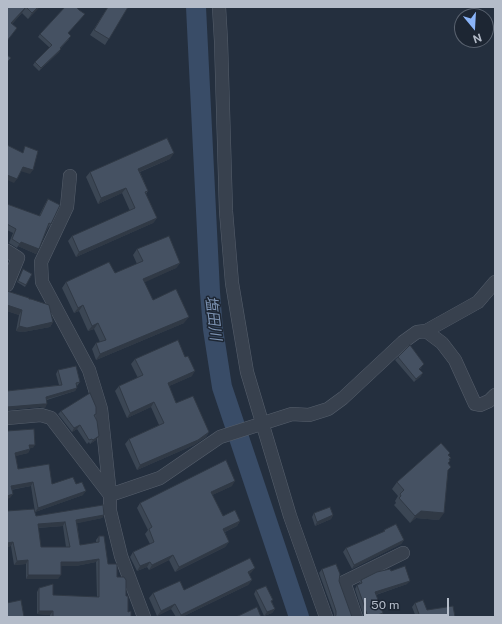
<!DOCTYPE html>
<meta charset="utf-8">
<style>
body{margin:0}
#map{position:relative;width:502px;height:624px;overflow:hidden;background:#242f3e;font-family:"Public Sans",sans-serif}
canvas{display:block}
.frame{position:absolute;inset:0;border:8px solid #b4bcc9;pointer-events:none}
.north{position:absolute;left:454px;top:8px;width:40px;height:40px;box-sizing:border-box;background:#1d2633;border:1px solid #59626f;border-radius:50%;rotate:162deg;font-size:11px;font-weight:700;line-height:16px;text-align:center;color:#b4bcc9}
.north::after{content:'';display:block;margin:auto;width:14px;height:18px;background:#8ab4f8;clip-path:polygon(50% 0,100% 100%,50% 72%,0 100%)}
.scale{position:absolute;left:364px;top:598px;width:85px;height:18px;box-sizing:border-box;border:2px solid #b4bcc9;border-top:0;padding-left:5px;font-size:12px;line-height:14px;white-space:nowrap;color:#b4bcc9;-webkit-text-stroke:3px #1d2633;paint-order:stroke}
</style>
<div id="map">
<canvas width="502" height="624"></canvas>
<div class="frame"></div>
<div class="north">N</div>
<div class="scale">50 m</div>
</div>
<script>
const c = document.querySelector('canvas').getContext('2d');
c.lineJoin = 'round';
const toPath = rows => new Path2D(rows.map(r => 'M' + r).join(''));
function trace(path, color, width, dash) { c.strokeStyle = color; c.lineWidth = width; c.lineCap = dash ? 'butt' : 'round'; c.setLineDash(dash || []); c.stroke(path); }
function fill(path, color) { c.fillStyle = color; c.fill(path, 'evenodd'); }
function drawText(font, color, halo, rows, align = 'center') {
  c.font = font + ' "Public Sans","Noto Sans JP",sans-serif'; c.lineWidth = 3; c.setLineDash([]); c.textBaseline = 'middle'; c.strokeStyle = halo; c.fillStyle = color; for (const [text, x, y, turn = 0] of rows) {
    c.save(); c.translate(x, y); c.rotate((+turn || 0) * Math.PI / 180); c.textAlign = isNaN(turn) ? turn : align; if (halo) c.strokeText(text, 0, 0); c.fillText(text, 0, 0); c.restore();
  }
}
trace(toPath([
 [196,7,210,292,213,329,222,387,299,617]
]), '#394c67', 20);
const minor = toPath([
 [219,7,221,41,226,211,232,283,247,372,290,516,326,617],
 [70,176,67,207,41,262,42,282,89,370,101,409,110,495,110,511,121,556,144,617],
 [7,251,18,258,7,285],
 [426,331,478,302,495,282],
 [7,418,41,415,51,418,110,495],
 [110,495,160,478,220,437,292,414,309,415,328,409,343,398,403,342,417,332,426,331,442,343,455,360,475,404,480,405,489,401,495,395],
 [356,617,344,582,403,553]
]);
trace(minor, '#565f6c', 14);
trace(minor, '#38414e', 13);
fill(toPath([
 [7,7,39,7,28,19,22,13,12,24,13,34],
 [108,7,128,7,105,45,90,35],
 [82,17,68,33,69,39,61,48,59,52,39,71,33,65,35,62,50,48,38,37,40,34],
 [170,159,140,172,148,191,146,194,157,218,153,223,76,257,68,241,72,236,130,211,122,193,98,204,86,177,90,172],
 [48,199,51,224,48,228,36,254,18,246,17,248,9,243,13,233,7,230,7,204,39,216,45,204],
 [137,249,180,263,176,268,144,282,153,300,184,323,96,360,92,349,96,343,100,342,94,329,88,331,79,311,74,313,62,288,66,282,115,273,137,264,133,255],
 [23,269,26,285,25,287,17,282],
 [7,291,29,299,53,322,50,327,23,332,16,331,19,315,7,311],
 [398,357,422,368,419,369,423,373,420,377,414,382,395,360],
 [135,359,192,376,169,386,176,403,209,432,206,437,194,445,137,470,125,444,129,439,159,425,151,407,127,418,115,391,119,386,138,378,131,364],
 [58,370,80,382,77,386,75,391,47,400,45,408,40,407,7,410,7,391,59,385,56,374],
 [61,411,96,414,94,416,96,440,90,444,89,442,87,444,77,429,72,432,58,414],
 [7,431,33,448,30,448,30,449,28,453,15,456,18,469,52,484,76,484,83,495,35,512,31,486,11,490,10,498],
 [449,455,451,458,449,459,450,461,448,464,448,472,439,520,416,518,410,523,394,505,396,503,395,501,398,496,392,489,397,482],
 [232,486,212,495,223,516,240,521,237,526,225,532,229,542,225,547,175,572,169,560,149,570,147,567,137,571,130,557,133,552,150,544,145,534,148,530,137,508,140,503],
 [7,511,36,516,104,515,102,518,77,523,80,545,96,543,96,540,99,536,108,564,117,577,126,596,128,612,131,617,50,617,50,615,37,614,37,592,39,588,53,595,97,597,96,562,76,566,61,566,58,579,26,579,26,564,14,565,11,546,7,547],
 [63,526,66,547,41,547,38,528],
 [314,513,333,515,331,519,315,526,312,517],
 [384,530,404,540,401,544,352,569,343,552,346,548,383,533],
 [322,569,339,581,352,617,334,617,334,614,319,573],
 [391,571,407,584,376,595,380,617,364,617,355,589,357,585,359,584,361,580],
 [251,573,249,574,252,580,248,585,182,617,176,617,171,609,157,616,149,598,153,593,184,590],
 [256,590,272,602,275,609,272,613,264,616,254,594],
 [415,603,427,610,455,617,416,617,412,607]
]), '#3b4654');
fill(toPath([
 [26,7,22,13,7,29,11,23],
 [38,7,39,7,38,9,28,19,32,13],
 [61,49,59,52,39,71,41,68],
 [174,153,170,159,134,174,138,169],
 [23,167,33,170,30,174,20,171],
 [7,175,17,179,14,183,7,180],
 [126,188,122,193,98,204,101,198],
 [157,218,153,223,76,257,79,252],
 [21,242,39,249,36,254,18,246],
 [180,263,176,268,139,285,143,279],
 [7,305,22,310,19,315,7,311],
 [83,305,79,311,74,313,78,308],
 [189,317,184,323,96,360,100,354],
 [53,322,50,327,23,332,16,331,19,326],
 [98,323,94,329,88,331,92,326],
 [195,371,192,376,165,388,168,383],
 [423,373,420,377,414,382,416,379],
 [77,388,75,391,44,400,46,397],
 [154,402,151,407,127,418,130,413],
 [43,404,47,404,45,408,40,407,7,410,7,407,9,406],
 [80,425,77,429,72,432,74,428],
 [209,432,206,437,194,445,137,470,140,465],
 [99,436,96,440,90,444,93,440],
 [29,445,35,445,33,448,27,448],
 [30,449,28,453,12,457,15,453],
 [235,481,232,486,208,497,211,492],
 [33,482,31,486,8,490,11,486],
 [86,491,83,495,35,512,38,508],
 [13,494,10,498,7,499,7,496],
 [421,511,444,513,439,520,416,518,410,523,415,516],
 [104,515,102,518,74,524,76,520],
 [333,515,331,519,315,526,317,522],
 [240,521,237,526,220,534,223,529],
 [65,522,63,526,35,528,38,524],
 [404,540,401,544,352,569,354,565],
 [13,542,11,546,7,547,7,543],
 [229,542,225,547,175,572,179,567],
 [173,555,169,560,149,570,152,565],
 [99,559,96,562,76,566,59,566,61,562],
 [28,560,26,564,14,565,17,561],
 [150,562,147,567,137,571,140,566],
 [255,568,251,573,244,576,248,572],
 [28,575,61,575,58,579,26,579],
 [252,580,248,585,182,617,179,617,181,615],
 [410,581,407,584,372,596,375,592],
 [175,604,171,609,157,616,161,611],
 [275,609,272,613,264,616,267,612],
 [39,611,53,611,50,615,37,614],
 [383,613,380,617,372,617]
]), '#303945');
const building = toPath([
 [7,7,38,7,32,13,26,7,11,23,17,28,7,41,7,7],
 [65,7,76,7,79,10,85,14,68,33,71,36,60,48,61,49,41,68,35,62,52,45,40,34,65,7],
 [108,7,128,7,109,39,94,30,108,7],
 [7,55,11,58,7,62,7,55],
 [167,138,174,153,138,169,148,191,145,192,157,218,79,252,72,236,135,208,126,188,101,198,90,172,167,138],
 [7,145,23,153,25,146,38,151,33,170,23,167,17,179,7,175,7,145],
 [48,199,60,205,51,224,49,223,39,249,21,242,20,244,12,239,16,229,7,224,7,204,40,216,48,199],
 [169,236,180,263,143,279,153,300,176,289,189,317,100,354,96,343,106,340,98,323,92,326,83,305,78,308,66,282,109,262,115,273,143,261,137,249,169,236],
 [23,269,32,274,26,285,18,281,23,269],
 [7,291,29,298,29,299,31,299,49,305,53,322,27,328,19,326,22,310,7,305,7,291],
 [178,340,185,357,188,356,195,371,168,383,176,403,193,396,209,432,198,440,140,465,129,439,164,423,154,402,130,413,119,386,143,375,135,359,178,340],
 [410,345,424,364,419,369,423,373,416,379,398,357,410,345],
 [76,366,80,382,76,383,77,388,46,397,47,404,43,404,7,407,7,391,62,385,58,370,76,366],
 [90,393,96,407,96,414,94,415,97,421,99,436,93,440,92,439,89,440,80,425,74,428,61,411,90,393],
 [34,429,35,445,29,445,30,449,15,453,18,469,49,464,52,484,73,477,76,484,82,482,86,491,38,508,33,482,11,486,13,494,7,496,7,431,34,429],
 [441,443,450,453,448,455,451,458,449,459,450,461,448,463,451,467,448,470,444,513,421,511,415,516,399,498,401,496,400,494,404,490,397,482,441,443],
 [226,460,235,481,211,492,223,516,235,510,240,521,223,529,229,542,179,567,173,555,152,565,150,562,140,566,133,552,154,542,149,529,152,527,140,503,226,460],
 [103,505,104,515,76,520,80,545,99,542,99,536,104,536,108,564,117,564,117,577,124,577,126,580,126,596,128,596,128,612,131,611,131,617,53,617,53,611,39,611,39,588,53,584,53,595,99,597,99,559,79,562,61,562,61,575,28,575,28,560,17,561,13,542,7,543,7,511,34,509,36,516,103,505],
 [65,522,70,547,41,547,38,524,65,522],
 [330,507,333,515,317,522,314,513,330,507],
 [396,524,404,540,354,565,346,548,385,531,384,530,396,524],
 [250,558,255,568,248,572,252,580,181,615,175,604,161,611,153,593,180,581,184,590,250,558],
 [336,564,340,574,339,581,352,617,335,617,336,615,336,611,322,569,336,564],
 [405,566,410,581,375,592,383,613,372,617,365,617,367,614,357,585,362,583,361,580,377,572,390,569,391,571,405,566],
 [266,586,273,600,271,601,275,609,267,612,256,590,266,586],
 [21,600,24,617,7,617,7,603,21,600],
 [423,600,427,610,453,606,455,617,420,617,415,603,423,600],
 [257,607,261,617,236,617,257,607]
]);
fill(building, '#455162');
trace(building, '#303945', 1);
drawText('italic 15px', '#7c92b1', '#1d2633', [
 ["塩田川",213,318,83]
]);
</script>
